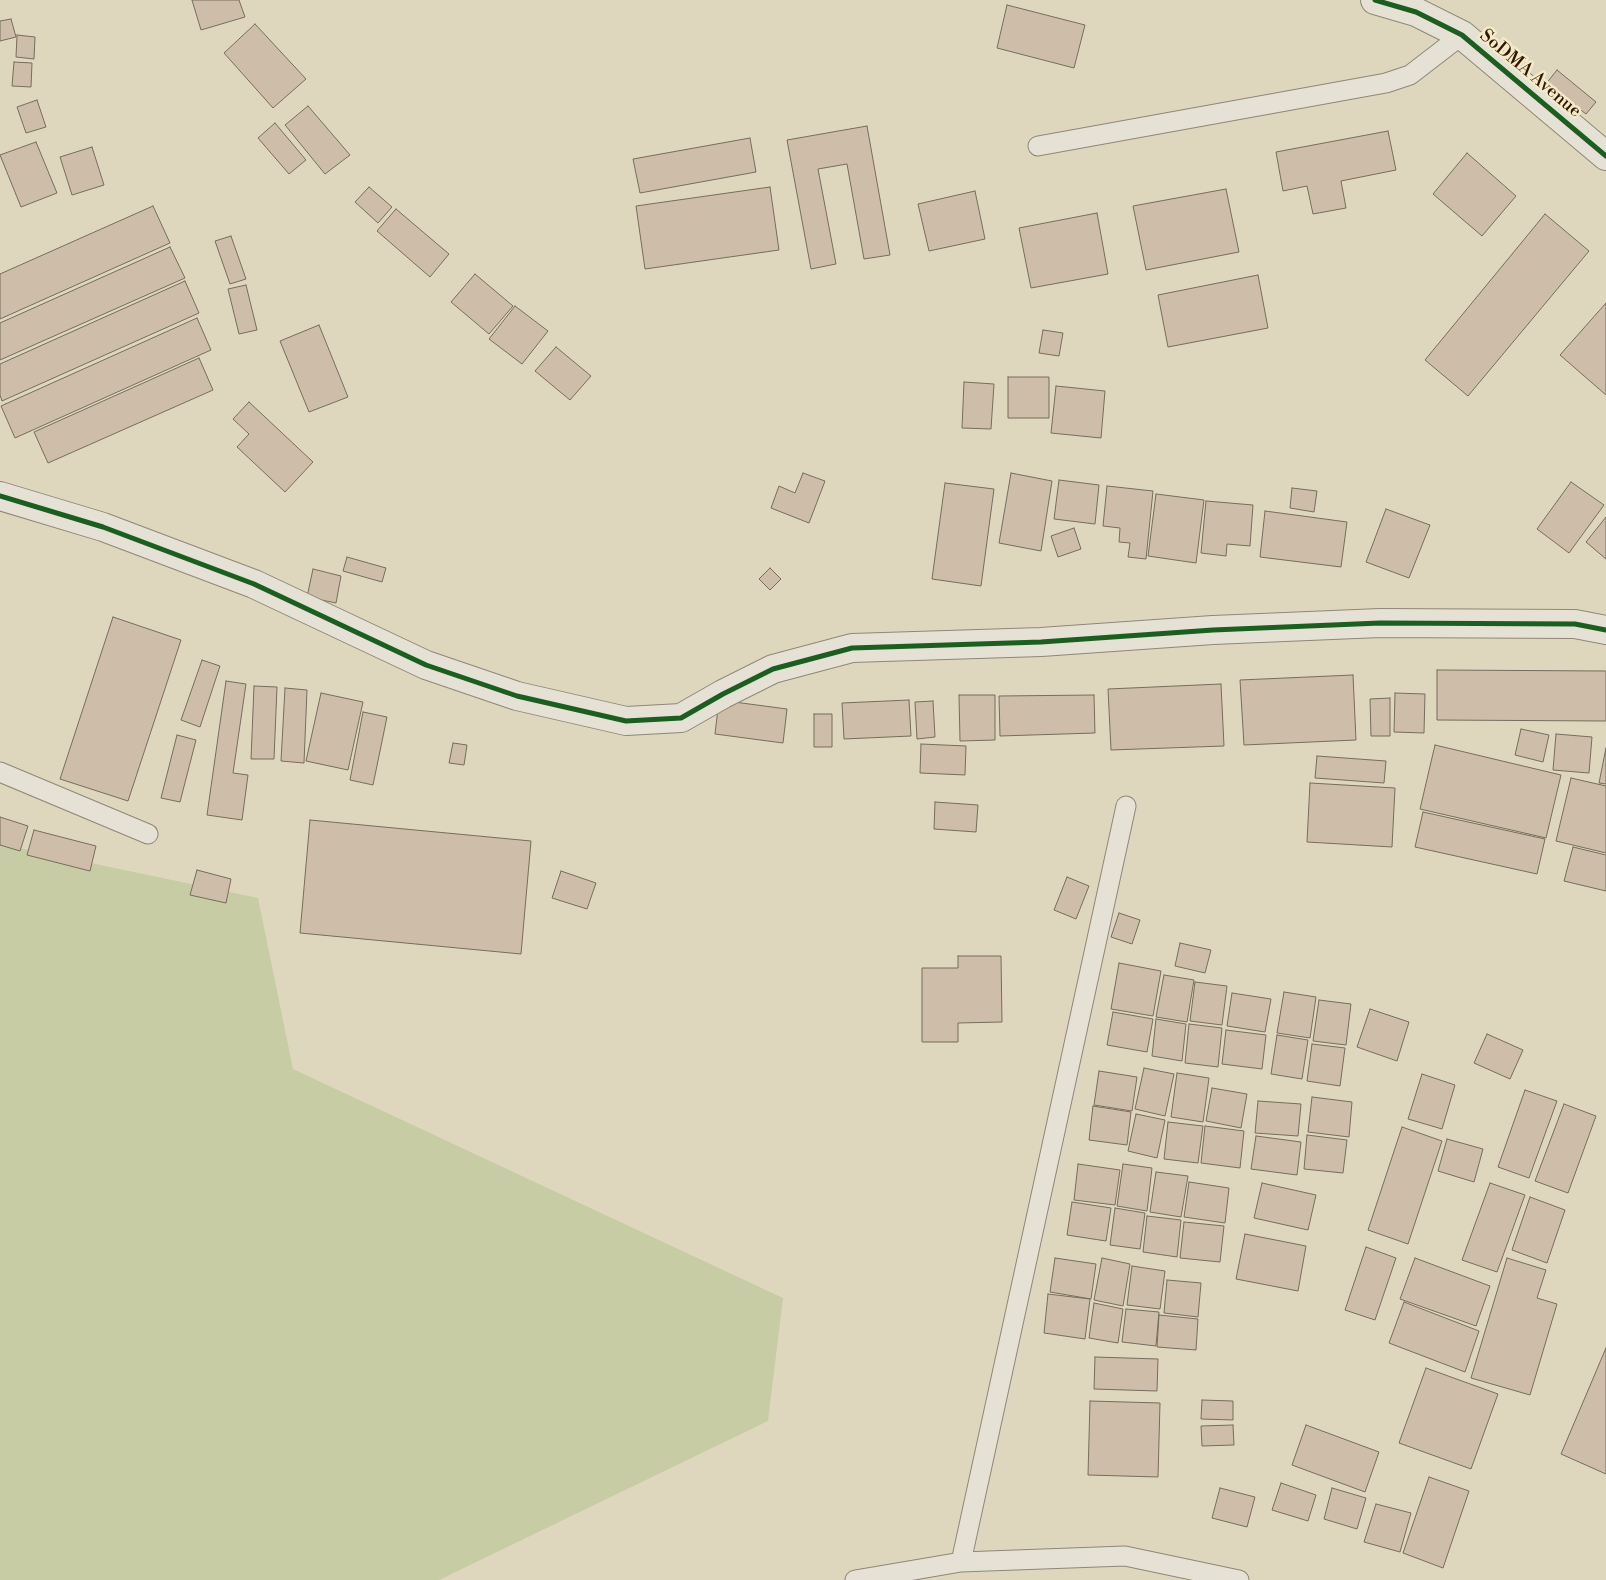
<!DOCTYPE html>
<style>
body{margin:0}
canvas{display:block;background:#dfd7bd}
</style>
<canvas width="1606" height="1580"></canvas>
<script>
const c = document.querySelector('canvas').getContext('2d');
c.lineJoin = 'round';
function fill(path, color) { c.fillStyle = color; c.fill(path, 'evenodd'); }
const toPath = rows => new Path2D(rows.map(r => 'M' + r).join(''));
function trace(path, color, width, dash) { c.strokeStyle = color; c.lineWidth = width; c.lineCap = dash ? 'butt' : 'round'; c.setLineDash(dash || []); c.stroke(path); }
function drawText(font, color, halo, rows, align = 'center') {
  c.font = font + ' "Libre Bodoni",serif'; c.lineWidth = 5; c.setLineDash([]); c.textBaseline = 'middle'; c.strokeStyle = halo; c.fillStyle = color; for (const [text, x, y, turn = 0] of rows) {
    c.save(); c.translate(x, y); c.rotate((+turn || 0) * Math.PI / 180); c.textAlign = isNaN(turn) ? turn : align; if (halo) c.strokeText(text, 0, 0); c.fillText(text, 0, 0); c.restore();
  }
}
fill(toPath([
 [0,844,258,898,293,1069,783,1298,768,1421,439,1580,0,1580]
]), '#c7cca4');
const building = toPath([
 [192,0,239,0,245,17,201,30,192,0],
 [1007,5,1085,25,1074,68,997,48,1007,5],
 [11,19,16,37,0,41,0,21,11,19],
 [255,24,306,79,273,108,224,53,255,24],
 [17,35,35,37,34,59,16,57,17,35],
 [14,62,32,63,31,87,12,86,14,62],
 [1557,70,1596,102,1586,114,1577,107,1571,114,1541,90,1557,70],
 [37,100,46,127,26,133,17,107,37,100],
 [308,106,350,155,325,174,285,125,308,106],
 [275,123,306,160,289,174,258,138,275,123],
 [867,126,890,255,864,259,847,164,818,169,836,264,811,269,787,140,867,126],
 [1388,131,1396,170,1341,181,1346,208,1313,214,1307,186,1283,191,1276,152,1388,131],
 [750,138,756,172,640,193,633,159,750,138],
 [36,142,57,193,21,207,0,155,36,142],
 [92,147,104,185,72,195,60,157,92,147],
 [1467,153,1516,196,1482,236,1433,194,1467,153],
 [369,187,392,207,378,223,355,202,369,187],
 [770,187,779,250,645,269,636,206,770,187],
 [1226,189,1239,252,1146,270,1133,206,1226,189],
 [975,191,985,239,929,251,918,204,975,191],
 [153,206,170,243,0,319,0,274,153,206],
 [396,209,449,254,430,277,377,231,396,209],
 [1097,213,1108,274,1031,288,1019,228,1097,213],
 [1545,214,1589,251,1468,396,1425,360,1545,214],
 [231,236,246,279,230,284,215,241,231,236],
 [170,247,185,278,0,360,0,323,170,247],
 [475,274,513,306,489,334,451,302,475,274],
 [1258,275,1268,328,1168,347,1158,295,1258,275],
 [185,281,199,313,2,401,0,395,0,364,185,281],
 [246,285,257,330,239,334,228,289,246,285],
 [1606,303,1606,395,1560,355,1606,303],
 [515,306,548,331,522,364,489,339,515,306],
 [197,318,211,350,15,438,1,406,197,318],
 [319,325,348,397,309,412,280,341,319,325],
 [1043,330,1063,333,1059,356,1039,353,1043,330],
 [556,347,591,376,570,400,535,371,556,347],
 [199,358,213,390,48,463,34,432,199,358],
 [1008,377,1049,377,1049,418,1008,418,1008,377],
 [964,382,994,384,991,429,962,428,964,382],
 [1056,386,1105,391,1101,438,1051,433,1056,386],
 [249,402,313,462,285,492,237,447,249,434,233,419,249,402],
 [803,473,825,481,809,523,771,508,779,486,795,493,803,473],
 [1011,473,1052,481,1041,551,999,543,1011,473],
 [1059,480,1099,485,1095,524,1054,519,1059,480],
 [1571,482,1604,505,1569,553,1537,529,1571,482],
 [945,483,994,489,981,586,932,579,945,483],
 [1107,486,1153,491,1146,559,1128,557,1130,543,1119,542,1120,528,1103,526,1107,486],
 [1292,488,1317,491,1314,512,1290,508,1292,488],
 [1156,494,1204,500,1196,563,1148,556,1156,494],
 [1206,501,1253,505,1250,546,1227,544,1226,556,1201,553,1206,501],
 [1386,509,1430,525,1409,578,1366,562,1386,509],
 [1265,511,1347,522,1341,567,1260,557,1265,511],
 [1606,517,1606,559,1586,542,1606,517],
 [1074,528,1081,549,1058,557,1051,536,1074,528],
 [347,557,386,568,382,582,343,571,347,557],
 [770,568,781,579,770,590,759,579,770,568],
 [313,569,341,576,336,603,307,597,313,569],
 [113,617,181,640,128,801,60,779,113,617],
 [202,660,220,666,200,727,181,720,202,660],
 [1437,670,1606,671,1606,721,1437,720,1437,670],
 [1353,675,1356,740,1244,745,1240,680,1353,675],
 [226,681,246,684,233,773,248,775,242,820,207,815,226,681],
 [1221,684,1224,746,1111,750,1108,689,1221,684],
 [254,686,277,687,274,759,251,759,254,686],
 [285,688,307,690,304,763,281,761,285,688],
 [321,693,363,702,348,770,306,761,321,693],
 [1395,693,1425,694,1424,733,1394,732,1395,693],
 [959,695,995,695,995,740,960,741,959,695],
 [1094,695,1095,733,1000,736,999,696,1094,695],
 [1390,698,1390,736,1371,736,1370,699,1390,698],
 [719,700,787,709,783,743,715,734,719,700],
 [909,700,911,736,844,739,842,703,909,700],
 [933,701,935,737,917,739,915,702,933,701],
 [363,712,387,717,373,785,350,780,363,712],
 [814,714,832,714,832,747,814,747,814,714],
 [1521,729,1549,735,1543,762,1515,755,1521,729],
 [1556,734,1592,737,1589,773,1553,770,1556,734],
 [177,735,196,740,180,802,161,798,177,735],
 [453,743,467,745,464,765,449,763,453,743],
 [921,744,966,746,965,775,920,773,921,744],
 [1435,745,1561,775,1546,838,1420,809,1435,745],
 [1606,748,1606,784,1599,783,1606,748],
 [1317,756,1386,761,1384,783,1315,778,1317,756],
 [1571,778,1606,786,1606,853,1556,841,1571,778],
 [1310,783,1395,788,1392,847,1307,842,1310,783],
 [935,802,978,805,976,832,934,829,935,802],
 [1423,812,1545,839,1537,874,1415,847,1423,812],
 [0,817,28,826,20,851,0,845,0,817],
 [310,820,531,841,521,954,300,933,310,820],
 [34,830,96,846,90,871,27,855,34,830],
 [1573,847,1606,855,1606,891,1564,881,1573,847],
 [197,870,231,879,226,903,190,895,197,870],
 [561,871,596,883,587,909,552,898,561,871],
 [1067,877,1089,886,1076,919,1054,910,1067,877],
 [1119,913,1140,920,1132,944,1111,937,1119,913],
 [1180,943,1211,950,1205,973,1175,966,1180,943],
 [958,956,1001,956,1002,1022,958,1023,958,1042,922,1042,922,968,958,968,958,956],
 [1119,963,1161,971,1153,1016,1111,1009,1119,963],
 [1164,975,1194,980,1187,1022,1156,1017,1164,975],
 [1195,982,1227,986,1222,1025,1190,1021,1195,982],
 [1284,992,1316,997,1310,1038,1277,1033,1284,992],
 [1232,993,1271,999,1265,1032,1227,1026,1232,993],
 [1319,1000,1351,1004,1346,1045,1313,1041,1319,1000],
 [1370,1009,1409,1022,1397,1061,1357,1047,1370,1009],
 [1113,1012,1153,1019,1147,1052,1107,1045,1113,1012],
 [1156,1019,1186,1024,1182,1061,1152,1056,1156,1019],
 [1189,1024,1222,1028,1218,1067,1185,1063,1189,1024],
 [1226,1030,1266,1035,1262,1069,1222,1064,1226,1030],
 [1487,1034,1523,1050,1510,1079,1474,1063,1487,1034],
 [1277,1035,1308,1040,1302,1079,1271,1074,1277,1035],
 [1312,1044,1345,1048,1340,1086,1307,1081,1312,1044],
 [1144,1068,1174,1074,1165,1116,1135,1109,1144,1068],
 [1099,1071,1137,1077,1132,1111,1094,1105,1099,1071],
 [1177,1073,1209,1078,1203,1122,1171,1117,1177,1073],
 [1422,1074,1455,1085,1442,1129,1408,1119,1422,1074],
 [1212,1088,1247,1094,1241,1128,1206,1121,1212,1088],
 [1525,1090,1557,1101,1529,1178,1498,1167,1525,1090],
 [1312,1097,1352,1102,1349,1137,1308,1132,1312,1097],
 [1258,1101,1301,1104,1298,1136,1255,1133,1258,1101],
 [1564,1104,1596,1116,1568,1193,1535,1181,1564,1104],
 [1093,1106,1131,1112,1127,1145,1089,1140,1093,1106],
 [1136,1114,1165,1120,1157,1158,1128,1151,1136,1114],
 [1168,1122,1203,1126,1198,1163,1164,1159,1168,1122],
 [1205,1126,1244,1131,1240,1168,1201,1163,1205,1126],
 [1402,1127,1442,1141,1408,1244,1368,1230,1402,1127],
 [1307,1135,1347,1140,1343,1173,1304,1169,1307,1135],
 [1256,1136,1301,1142,1297,1175,1251,1169,1256,1136],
 [1447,1139,1483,1149,1474,1182,1438,1171,1447,1139],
 [1078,1164,1120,1170,1115,1205,1074,1200,1078,1164],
 [1123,1164,1152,1168,1147,1211,1117,1206,1123,1164],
 [1156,1172,1188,1176,1181,1217,1150,1212,1156,1172],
 [1189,1182,1229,1188,1225,1223,1184,1217,1189,1182],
 [1262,1183,1316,1195,1308,1230,1254,1218,1262,1183],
 [1490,1183,1525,1195,1497,1272,1462,1260,1490,1183],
 [1530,1197,1565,1210,1547,1263,1512,1250,1530,1197],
 [1072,1202,1111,1208,1106,1241,1067,1235,1072,1202],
 [1115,1208,1145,1213,1140,1249,1110,1245,1115,1208],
 [1147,1216,1181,1220,1177,1257,1143,1252,1147,1216],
 [1184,1222,1224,1226,1220,1262,1180,1258,1184,1222],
 [1245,1234,1306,1246,1298,1291,1236,1279,1245,1234],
 [1366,1247,1396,1258,1375,1320,1345,1310,1366,1247],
 [1055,1258,1096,1264,1091,1299,1050,1292,1055,1258],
 [1102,1258,1130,1264,1123,1306,1094,1300,1102,1258],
 [1415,1258,1490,1286,1476,1326,1400,1299,1415,1258],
 [1507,1258,1546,1270,1537,1298,1557,1304,1530,1395,1471,1378,1507,1258],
 [1132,1266,1165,1271,1160,1309,1127,1305,1132,1266],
 [1167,1280,1201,1283,1198,1317,1164,1313,1167,1280],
 [1048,1294,1090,1299,1085,1339,1044,1333,1048,1294],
 [1404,1302,1479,1331,1465,1372,1389,1343,1404,1302],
 [1094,1303,1123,1309,1118,1343,1089,1338,1094,1303],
 [1126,1309,1159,1312,1156,1346,1122,1342,1126,1309],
 [1159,1315,1198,1319,1196,1350,1157,1347,1159,1315],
 [1606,1348,1606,1474,1561,1454,1606,1348],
 [1095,1357,1158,1359,1157,1391,1094,1389,1095,1357],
 [1426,1368,1498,1394,1471,1469,1399,1443,1426,1368],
 [1202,1400,1233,1401,1233,1420,1201,1419,1202,1400],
 [1090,1401,1160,1403,1158,1477,1088,1475,1090,1401],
 [1233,1425,1234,1445,1202,1446,1201,1426,1233,1425],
 [1306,1425,1379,1452,1365,1492,1292,1465,1306,1425],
 [1429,1477,1469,1491,1443,1568,1403,1553,1429,1477],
 [1281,1483,1316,1495,1308,1521,1272,1510,1281,1483],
 [1220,1488,1255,1497,1247,1527,1212,1518,1220,1488],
 [1332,1488,1366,1498,1357,1529,1324,1519,1332,1488],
 [1376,1504,1411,1513,1400,1552,1364,1542,1376,1504]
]);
fill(building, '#cdbda9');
trace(building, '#766d5d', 1);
const lane = toPath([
 [1038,146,1386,83,1410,75,1462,35],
 [0,772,148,834],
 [961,1562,1126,806],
 [855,1580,961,1562,1125,1556,1239,1580]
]);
const street = toPath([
 [1375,0,1416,12,1462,35,1606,156],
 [0,496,103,527,254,584,426,665,517,696,626,721,681,718,723,694,773,669,852,648,1041,642,1213,630,1380,623,1575,624,1606,630]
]);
trace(lane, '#8f8777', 21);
trace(street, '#8f8777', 30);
trace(lane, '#e5e1d4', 19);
trace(street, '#e5e1d4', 28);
trace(toPath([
 [1375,0,1416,12,1462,35,1606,156],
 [0,496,103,527,254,584,426,665,517,696,626,721,681,718,723,694,773,669,852,648,1041,642,1213,630,1380,623,1575,624,1606,630]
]), '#1b5e20', 5);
drawText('18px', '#2f1600', '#f4eaca', [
 ["SoDMA Avenue",1530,74,40]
]);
</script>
